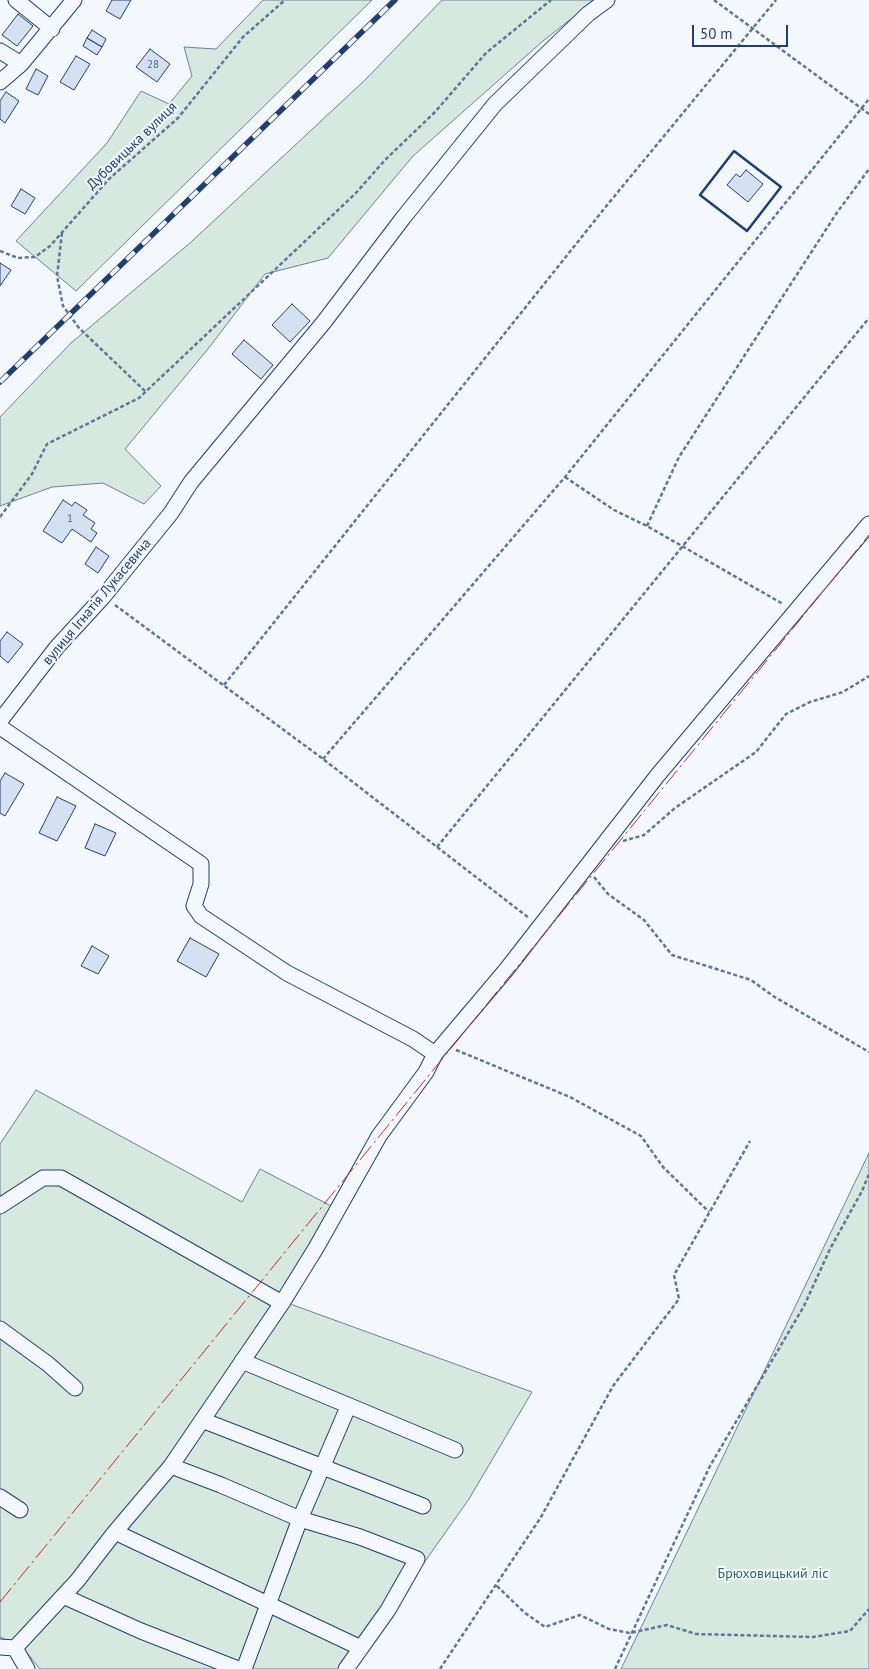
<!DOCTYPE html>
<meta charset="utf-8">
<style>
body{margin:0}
#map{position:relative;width:869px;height:1669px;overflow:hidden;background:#f4f7fb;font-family:"PT Sans",sans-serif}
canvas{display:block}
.scale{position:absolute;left:692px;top:25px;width:96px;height:22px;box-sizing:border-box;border:2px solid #1d3f73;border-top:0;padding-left:6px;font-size:15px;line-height:18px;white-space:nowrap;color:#1d3f73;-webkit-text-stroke:4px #f4f7fb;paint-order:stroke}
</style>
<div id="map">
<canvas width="869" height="1669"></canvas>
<div class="scale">50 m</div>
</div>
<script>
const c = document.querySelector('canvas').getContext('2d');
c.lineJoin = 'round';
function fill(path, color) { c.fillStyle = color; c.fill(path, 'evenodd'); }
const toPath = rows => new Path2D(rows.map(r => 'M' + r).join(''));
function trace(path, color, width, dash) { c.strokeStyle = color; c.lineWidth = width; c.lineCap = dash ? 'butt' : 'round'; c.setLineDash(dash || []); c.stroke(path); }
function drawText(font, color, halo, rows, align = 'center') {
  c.font = font + ' "PT Sans",sans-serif'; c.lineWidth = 4; c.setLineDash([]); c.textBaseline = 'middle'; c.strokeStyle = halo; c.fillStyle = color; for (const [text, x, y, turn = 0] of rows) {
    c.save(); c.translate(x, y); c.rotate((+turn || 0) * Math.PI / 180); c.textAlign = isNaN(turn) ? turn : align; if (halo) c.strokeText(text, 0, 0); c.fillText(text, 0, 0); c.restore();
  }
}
const green = toPath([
 [263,0,372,0,76,291,16,241,107,143,141,91,169,104,192,76,184,47,216,49,263,0],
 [442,0,595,0,543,41,413,156,328,258,265,274,208,349,125,449,161,486,144,504,103,483,52,487,0,506,0,417,71,343,190,243,365,80,442,0],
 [36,1090,242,1202,260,1169,337,1209,281,1296,293,1305,532,1392,469,1499,349,1669,40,1669,23,1648,0,1637,0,1144,36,1090],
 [869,1153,869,1669,621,1669,869,1153]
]);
fill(green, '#d7e8df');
trace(green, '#687fa3', 1);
const building = toPath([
 [112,0,131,0,120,19,106,11,112,0],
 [18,14,33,26,17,46,2,35,18,14],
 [92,30,106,39,102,47,87,38,92,30],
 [87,38,102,47,97,55,83,46,87,38],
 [150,49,170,64,157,82,136,67,150,49],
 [76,56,90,64,74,90,60,82,76,56],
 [36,69,48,76,38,95,26,89,36,69],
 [6,92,19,101,5,123,0,119,0,101,6,92],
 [746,170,763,184,748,202,727,185,736,174,740,177,746,170],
 [21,189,35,198,25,214,11,206,21,189],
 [0,263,11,270,0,286,0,263],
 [292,304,310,321,290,342,272,325,292,304],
 [244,340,273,365,261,379,232,354,244,340],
 [63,500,72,506,75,502,87,510,83,515,95,523,91,529,97,533,91,542,72,529,62,543,43,531,63,500],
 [96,547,109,556,98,573,85,564,96,547],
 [7,632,23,644,8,663,0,656,0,641,7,632],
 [5,773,24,784,5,816,0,813,0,781,5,773],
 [57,797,76,806,57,841,39,833,57,797],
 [95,824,116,833,105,856,85,848,95,824],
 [190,938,219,954,206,977,177,961,190,938],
 [92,946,109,956,98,974,81,966,92,946]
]);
fill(building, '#d5e0f0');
trace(building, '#1d3f73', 1);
const minor = toPath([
 [16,0,52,29],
 [0,51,21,64],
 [0,82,21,64,74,0],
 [0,721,57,647,103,597,171,513,191,482,324,322,403,218,495,104,588,14,607,0],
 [0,727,201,864,201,884,194,906,201,916,287,973,413,1039,435,1054],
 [0,1206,43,1178,61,1178,282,1303,316,1248,379,1136,426,1072,435,1054,506,970,657,776,869,524],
 [0,1329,48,1364,75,1388],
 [242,1361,455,1450],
 [202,1420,423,1506],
 [171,1466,221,1485,300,1519,360,1537,417,1559,388,1610,346,1669],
 [0,1497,20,1510],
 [115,1532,361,1648],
 [63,1596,141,1631,238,1669],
 [0,1647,15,1648,77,1581,115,1532,171,1466,282,1303],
 [15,1648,27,1669],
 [244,1669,300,1519,348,1407]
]);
trace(minor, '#1d3f73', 17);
trace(toPath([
 [714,0,869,114],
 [62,233,57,276,63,306,79,328,146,392],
 [0,251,18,258,35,257,50,246,109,179,178,118,243,37,285,0],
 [565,477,614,510,647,526,783,604],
 [0,517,32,474,47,444,139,398,355,194,385,160,435,112,486,53,551,0],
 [647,526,679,457,836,214,869,169],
 [115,605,323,759,529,918],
 [224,685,608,204,776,0],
 [323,759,565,477,869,99],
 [623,841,644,835,675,808,756,752,786,714,810,702,843,692,869,676],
 [437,847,869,318],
 [594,877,608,894,644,920,672,955,751,980,773,996,869,1052],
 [456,1050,570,1097,641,1136,663,1167,709,1212],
 [497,1586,525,1613,545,1627,580,1615,609,1629,630,1633,667,1625,696,1634,813,1637,850,1631,869,1609],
 [440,1669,541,1517,613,1386,679,1299,674,1275,750,1141],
 [615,1669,710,1466,804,1306,830,1249,862,1191,869,1174]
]), '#5e769c', 2.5, [4, 2.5]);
trace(minor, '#f4f7fb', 15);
const rail = toPath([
 [0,382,395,0]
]);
trace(rail, '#1d3f73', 5.5);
trace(rail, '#f4f7fb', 4, [11]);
trace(toPath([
 [734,151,781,187,747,231,700,195,734,151]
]), '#1d3f73', 2.5);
trace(toPath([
 [0,1602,869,535]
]), '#c62828', 1, [18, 4, 2.5, 4]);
drawText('11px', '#4b6792', null, [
 ["28",153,65],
 ["1",70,519]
]);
drawText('14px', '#1d3f73', '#f4f7fb', [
 ["Дубовицька вулиця",132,146,-44],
 ["вулиця Ігнатія Лукасевича",97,602,-50]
]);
drawText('14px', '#2c6c60', '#f4f7fb', [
 ["Брюховицький ліс",773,1574]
]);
</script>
